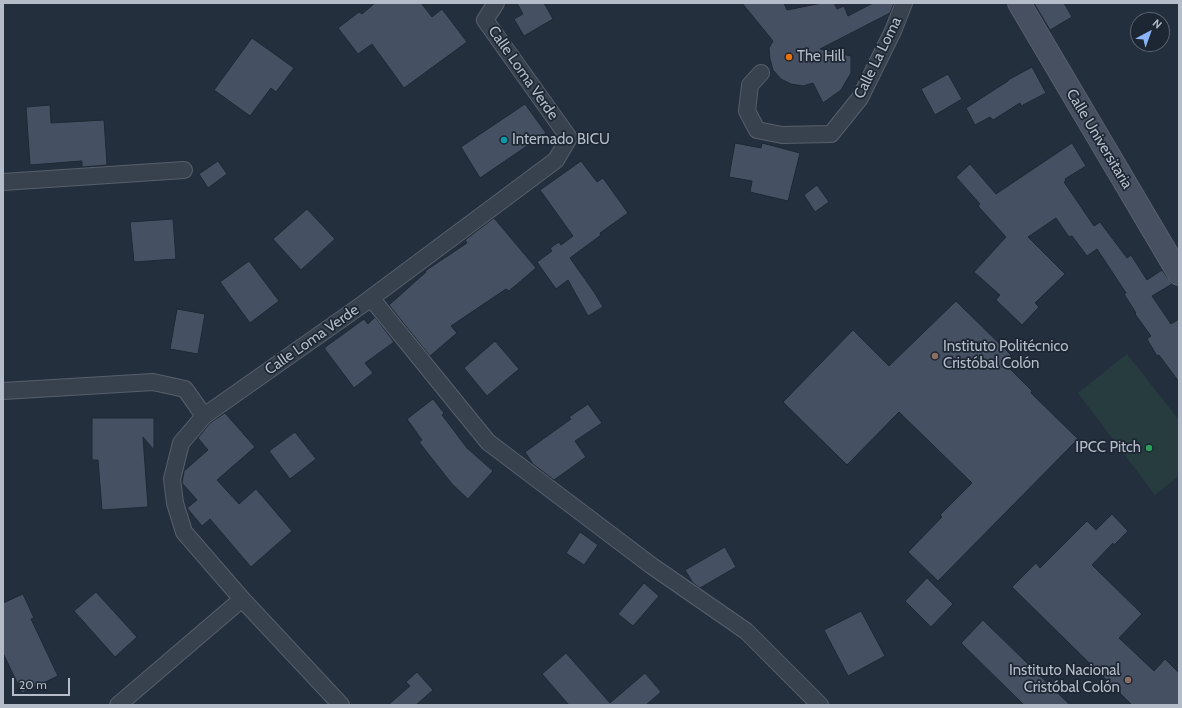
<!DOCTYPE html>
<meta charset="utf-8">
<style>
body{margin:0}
#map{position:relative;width:1182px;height:708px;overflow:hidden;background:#242f3e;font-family:Cabin,sans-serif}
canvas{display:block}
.frame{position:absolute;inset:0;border:4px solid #b4bcc9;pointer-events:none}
.north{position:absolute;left:1130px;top:12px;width:40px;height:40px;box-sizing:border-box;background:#1d2633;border:1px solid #59626f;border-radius:50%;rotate:41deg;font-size:11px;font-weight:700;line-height:16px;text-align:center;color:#b4bcc9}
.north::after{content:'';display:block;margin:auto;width:14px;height:18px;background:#8ab4f8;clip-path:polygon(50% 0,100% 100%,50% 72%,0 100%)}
.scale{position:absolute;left:12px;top:678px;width:58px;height:18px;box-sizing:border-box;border:2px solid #b4bcc9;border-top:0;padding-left:5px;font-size:12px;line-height:14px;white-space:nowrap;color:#b4bcc9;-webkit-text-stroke:3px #1d2633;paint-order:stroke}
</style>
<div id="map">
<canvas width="1182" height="708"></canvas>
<div class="frame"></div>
<div class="north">N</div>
<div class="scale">20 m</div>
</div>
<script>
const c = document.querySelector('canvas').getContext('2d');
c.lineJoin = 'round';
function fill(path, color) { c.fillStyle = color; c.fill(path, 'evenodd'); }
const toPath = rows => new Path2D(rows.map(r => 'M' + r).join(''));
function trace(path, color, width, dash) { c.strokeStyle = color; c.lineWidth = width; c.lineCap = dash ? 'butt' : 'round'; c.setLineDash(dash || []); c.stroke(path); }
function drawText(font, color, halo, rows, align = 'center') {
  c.font = font + ' Cabin,sans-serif'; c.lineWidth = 3.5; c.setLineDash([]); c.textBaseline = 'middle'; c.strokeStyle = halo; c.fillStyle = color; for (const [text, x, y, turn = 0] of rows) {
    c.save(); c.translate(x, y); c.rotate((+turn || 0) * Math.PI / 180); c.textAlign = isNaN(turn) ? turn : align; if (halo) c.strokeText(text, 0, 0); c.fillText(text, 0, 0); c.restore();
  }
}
fill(toPath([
 [1127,354,1179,420,1179,476,1155,495,1078,393]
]), '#263c3f');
const building = toPath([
 [375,3,421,3,432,17,442,9,467,42,404,88,372,44,358,54,338,28,359,12,362,14,375,3],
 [517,3,544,3,553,19,524,36,514,19,523,14,517,3],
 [742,3,784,3,787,10,822,3,834,3,837,9,844,6,848,16,873,3,894,3,890,13,820,49,851,56,851,73,841,90,823,103,813,83,803,86,791,84,781,79,773,70,770,59,769,48,773,41,742,3],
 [1034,3,1064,3,1072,17,1050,30,1034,3],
 [252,38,294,68,276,92,271,88,250,116,214,90,252,38],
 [1032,67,1046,93,1021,106,1020,103,993,120,990,117,975,125,966,108,1008,81,1008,80,1032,67],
 [948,74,962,99,935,115,921,89,948,74],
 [525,104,546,133,480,178,461,147,525,104],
 [50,105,51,123,104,120,107,165,82,167,82,161,30,165,26,107,50,105],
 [735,143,761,148,762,143,800,153,788,201,750,192,752,181,729,177,735,143],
 [1072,143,1086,166,1065,179,1066,180,1064,182,1094,226,1100,222,1127,258,1131,255,1147,280,1162,270,1172,284,1152,296,1171,324,1179,319,1179,382,1159,355,1157,356,1147,339,1151,336,1135,314,1136,313,1124,294,1126,293,1097,249,1087,256,1072,236,1069,237,1056,218,1028,237,1065,274,1035,303,1039,307,1022,325,996,300,1000,295,974,272,1006,237,978,206,980,204,956,177,970,164,996,194,1072,143],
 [218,161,227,174,208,188,199,174,218,161],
 [581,161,597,182,603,178,628,213,600,233,601,235,570,258,594,292,603,307,588,316,568,280,556,289,537,262,552,251,550,248,559,242,561,245,573,236,540,190,581,161],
 [817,185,829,202,815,212,804,195,817,185],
 [307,209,335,239,301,270,273,239,307,209],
 [494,218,536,268,509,291,506,289,451,326,457,333,430,356,389,305,426,272,425,271,467,243,465,240,494,218],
 [173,219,176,259,134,262,130,222,173,219],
 [249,261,279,301,250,323,220,282,249,261],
 [956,301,1011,355,1004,363,1032,391,1031,393,1078,439,938,581,908,552,942,517,940,515,972,483,899,412,847,465,783,402,853,330,889,366,956,301],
 [177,309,205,314,198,354,170,349,177,309],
 [375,317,394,342,365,363,373,373,354,388,324,348,364,319,368,324,375,317],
 [495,341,519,369,487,396,464,368,495,341],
 [433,399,444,413,442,415,467,448,493,471,468,499,452,484,419,442,422,440,407,419,433,399],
 [588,404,602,423,575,441,586,457,554,480,533,464,525,452,571,419,569,417,588,404],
 [225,413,255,447,217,480,239,504,256,489,292,531,251,567,210,519,202,526,187,508,197,500,182,483,184,471,208,450,198,438,210,423,225,413],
 [92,418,154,418,154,450,143,437,148,507,102,510,98,460,92,460,92,418],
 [295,432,316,459,290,479,269,451,295,432],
 [1112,514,1128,531,1114,545,1113,543,1092,565,1142,614,1119,638,1154,671,1165,659,1179,673,1179,705,1132,705,1012,587,1036,563,1040,568,1087,521,1096,530,1112,514],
 [580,532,598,545,584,565,566,553,580,532],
 [725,547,736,567,700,588,693,583,685,570,725,547],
 [927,578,953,604,931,627,905,601,927,578],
 [644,583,659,596,633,626,618,614,644,583],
 [96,592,137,637,115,657,74,611,96,592],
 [23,594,34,618,31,619,58,676,22,693,3,653,3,603,23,594],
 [861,611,885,656,848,676,824,630,861,611],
 [983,620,1070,705,1024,705,961,643,983,620],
 [566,653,610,703,645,673,661,692,646,705,569,705,542,674,566,653],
 [417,672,433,690,416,705,388,705,410,686,406,682,417,672]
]);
fill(building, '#455162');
trace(building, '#1f2835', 1);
const street = toPath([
 [761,73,750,85,747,111,757,130,782,135,831,134,860,98,893,31,904,3],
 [3,182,184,170],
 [371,298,488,442,652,566,746,631,820,705],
 [3,391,153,382,185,389,204,416],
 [118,705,242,599],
 [341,705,242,599,184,532,175,503,172,479,181,443,204,416,363,304,556,160,569,138,485,20,496,3]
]);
const secondary = toPath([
 [1019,3,1179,274]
]);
trace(street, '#565f6c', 18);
trace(secondary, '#565f6c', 24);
trace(street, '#38414e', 16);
trace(secondary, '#465061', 22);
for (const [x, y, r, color] of [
 [789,57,4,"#e8710a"],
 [504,140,4,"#0f9aa8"],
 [935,356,4,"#8d6e63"],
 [1149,448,4,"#2e9e5b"],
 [1128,680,4,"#8d6e63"]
]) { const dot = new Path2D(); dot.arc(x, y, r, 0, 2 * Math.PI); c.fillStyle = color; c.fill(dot); trace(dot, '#1d2633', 1.5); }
drawText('15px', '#b4bcc9', '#1d2633', [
 ["The Hill",797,57],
 ["Internado BICU",512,140],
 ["Instituto Politécnico",943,347],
 ["Cristóbal Colón",943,364],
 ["IPCC Pitch",1141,448,"right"],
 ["Instituto Nacional",1120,671,"right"],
 ["Cristóbal Colón",1120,688,"right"]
], 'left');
drawText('15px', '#b4bcc9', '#1d2633', [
 ["Calle La Loma",878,58,-64],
 ["Calle Loma Verde",523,73,55],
 ["Calle Universitaria",1099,139,59],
 ["Calle Loma Verde",312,340,-35]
]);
</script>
